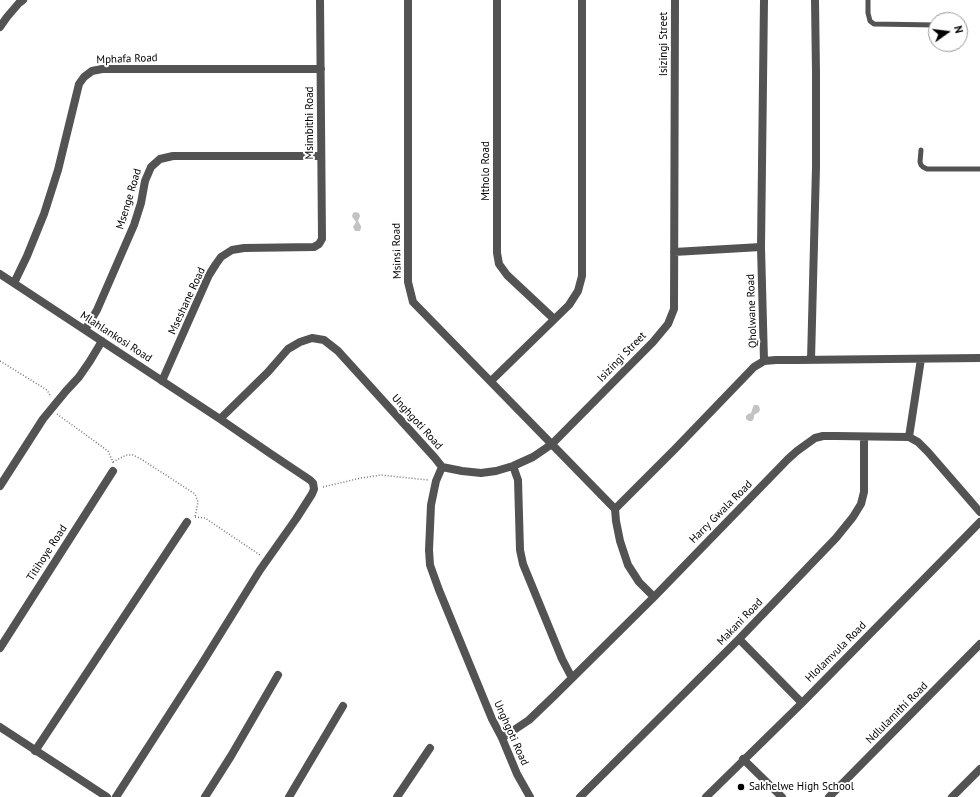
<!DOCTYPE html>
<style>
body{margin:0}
#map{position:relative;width:980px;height:797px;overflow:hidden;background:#fff;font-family:"PT Sans",sans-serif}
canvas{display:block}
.north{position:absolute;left:928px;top:12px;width:40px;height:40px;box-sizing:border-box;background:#fff;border:1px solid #999;border-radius:50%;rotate:76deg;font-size:11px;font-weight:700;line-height:16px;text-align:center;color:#000}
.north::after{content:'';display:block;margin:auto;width:14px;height:18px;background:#000;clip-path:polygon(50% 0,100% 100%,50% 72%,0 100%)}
</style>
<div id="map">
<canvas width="980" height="797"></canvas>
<div class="north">N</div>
</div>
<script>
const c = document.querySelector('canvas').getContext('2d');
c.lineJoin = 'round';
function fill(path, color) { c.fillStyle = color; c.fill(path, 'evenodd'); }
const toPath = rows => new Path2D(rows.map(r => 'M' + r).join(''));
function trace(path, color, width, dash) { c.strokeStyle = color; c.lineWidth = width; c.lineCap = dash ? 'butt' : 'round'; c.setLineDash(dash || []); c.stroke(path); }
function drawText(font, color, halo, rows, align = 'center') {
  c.font = font + ' "PT Sans",sans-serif'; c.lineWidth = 4; c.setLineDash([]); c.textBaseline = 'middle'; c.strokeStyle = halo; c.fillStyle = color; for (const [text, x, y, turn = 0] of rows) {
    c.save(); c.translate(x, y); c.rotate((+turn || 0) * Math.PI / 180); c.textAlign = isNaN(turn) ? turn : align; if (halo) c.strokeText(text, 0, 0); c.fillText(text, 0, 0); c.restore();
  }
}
fill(toPath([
 [355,212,359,213,360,216,358,221,361,226,361,228,360,231,355,231,353,227,356,222,353,218,352,216,353,213],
 [754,405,757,405,759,406,760,410,759,412,754,415,754,418,752,421,749,421,746,419,746,416,748,414,751,413,753,407]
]), '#c3c3c3');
trace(toPath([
 [0,361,47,390,51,397],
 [57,414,108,451,113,462,113,463],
 [113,462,126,455,133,455,141,459,195,494,198,502,195,517],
 [323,487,361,478,381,475,428,480],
 [195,517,205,518,260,555]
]), '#757575', 1.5, [1, 2]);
trace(toPath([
 [868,0,868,13,870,21,874,24,936,25],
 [921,150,920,162,921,165,923,167,927,169,980,169]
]), '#535353', 5);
trace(toPath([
 [408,0,408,282,413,302,615,509],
 [497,0,497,253,499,264,507,275,554,319],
 [0,27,7,17,19,3,23,0],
 [674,252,761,247],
 [0,274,220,419,271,454,310,480,313,483,314,489,312,494,296,519,260,570,201,665,116,797],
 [14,283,27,256,44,214,58,170,79,84,84,77,92,71,102,69,321,69],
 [85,330,97,310,134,225,141,203,145,181,151,167,160,159,173,156,321,156],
 [811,360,816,167,816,73,815,0],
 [764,361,761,247,764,0],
 [162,381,209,275,216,264,221,257,232,250,244,248,314,247,319,244,322,239,320,0],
 [491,381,569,305,578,291,582,276,582,0],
 [220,419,268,372,288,349,300,342,312,338,324,340,338,351,435,458,442,467],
 [909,437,921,359],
 [513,466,518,480,520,550,523,564,562,659,572,678],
 [442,467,462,471,481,473,496,471,513,466,533,457,552,444,653,342,668,324,674,309,675,0],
 [442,467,436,481,431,505,429,550,430,565,439,590,492,719,502,738,517,774,530,797],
 [0,486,43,419,66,391,79,377,90,361,102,341],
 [654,597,639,582,628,565,620,541,616,521,615,509,675,449,754,367,764,361,776,360,797,360,980,358],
 [739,639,802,703],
 [0,648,113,471],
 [0,727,107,797],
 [502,738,529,720,554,696,654,597,788,459,797,451,815,438,823,436,836,436,909,437,918,442,928,452,980,512],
 [35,751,187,522],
 [743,759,782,797],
 [205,797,231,756,278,675],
 [289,797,343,706],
 [397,797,430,748],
 [580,797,739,639,836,538,853,517,861,504,864,492,864,437],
 [706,797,802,703,980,522],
 [829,797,980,644],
 [952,797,980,769]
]), '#535353', 8);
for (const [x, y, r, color] of [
 [741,787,4,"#000"]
]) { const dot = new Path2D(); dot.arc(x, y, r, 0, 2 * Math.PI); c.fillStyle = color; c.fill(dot); trace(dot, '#fff', 1.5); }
drawText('11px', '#000', '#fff', [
 ["Isizingi Street",664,44,-90],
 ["Mphafa Road",127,59,-2],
 ["Msimbithi Road",310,123,-90],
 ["Mtholo Road",486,171,-90],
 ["Msenge Road",129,199,-73],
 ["Msinsi Road",397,251,-91],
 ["Mseshane Road",187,301,-65],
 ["Qholwane Road",752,311,-92],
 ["Mlahlankosi Road",116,337,33],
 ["Isizingi Street",622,357,-46],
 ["Unghgoti Road",417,422,48],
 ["Harry Gwala Road",721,512,-45],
 ["Titihoye Road",47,553,-57],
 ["Makani Road",740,622,-46],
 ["Hlolamvula Road",836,652,-45],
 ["Ndlulamithi Road",897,713,-45],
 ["Unghgoti Road",511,733,66]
]);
drawText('11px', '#000', '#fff', [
 ["Sakhelwe High School",749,787]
], 'left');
</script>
